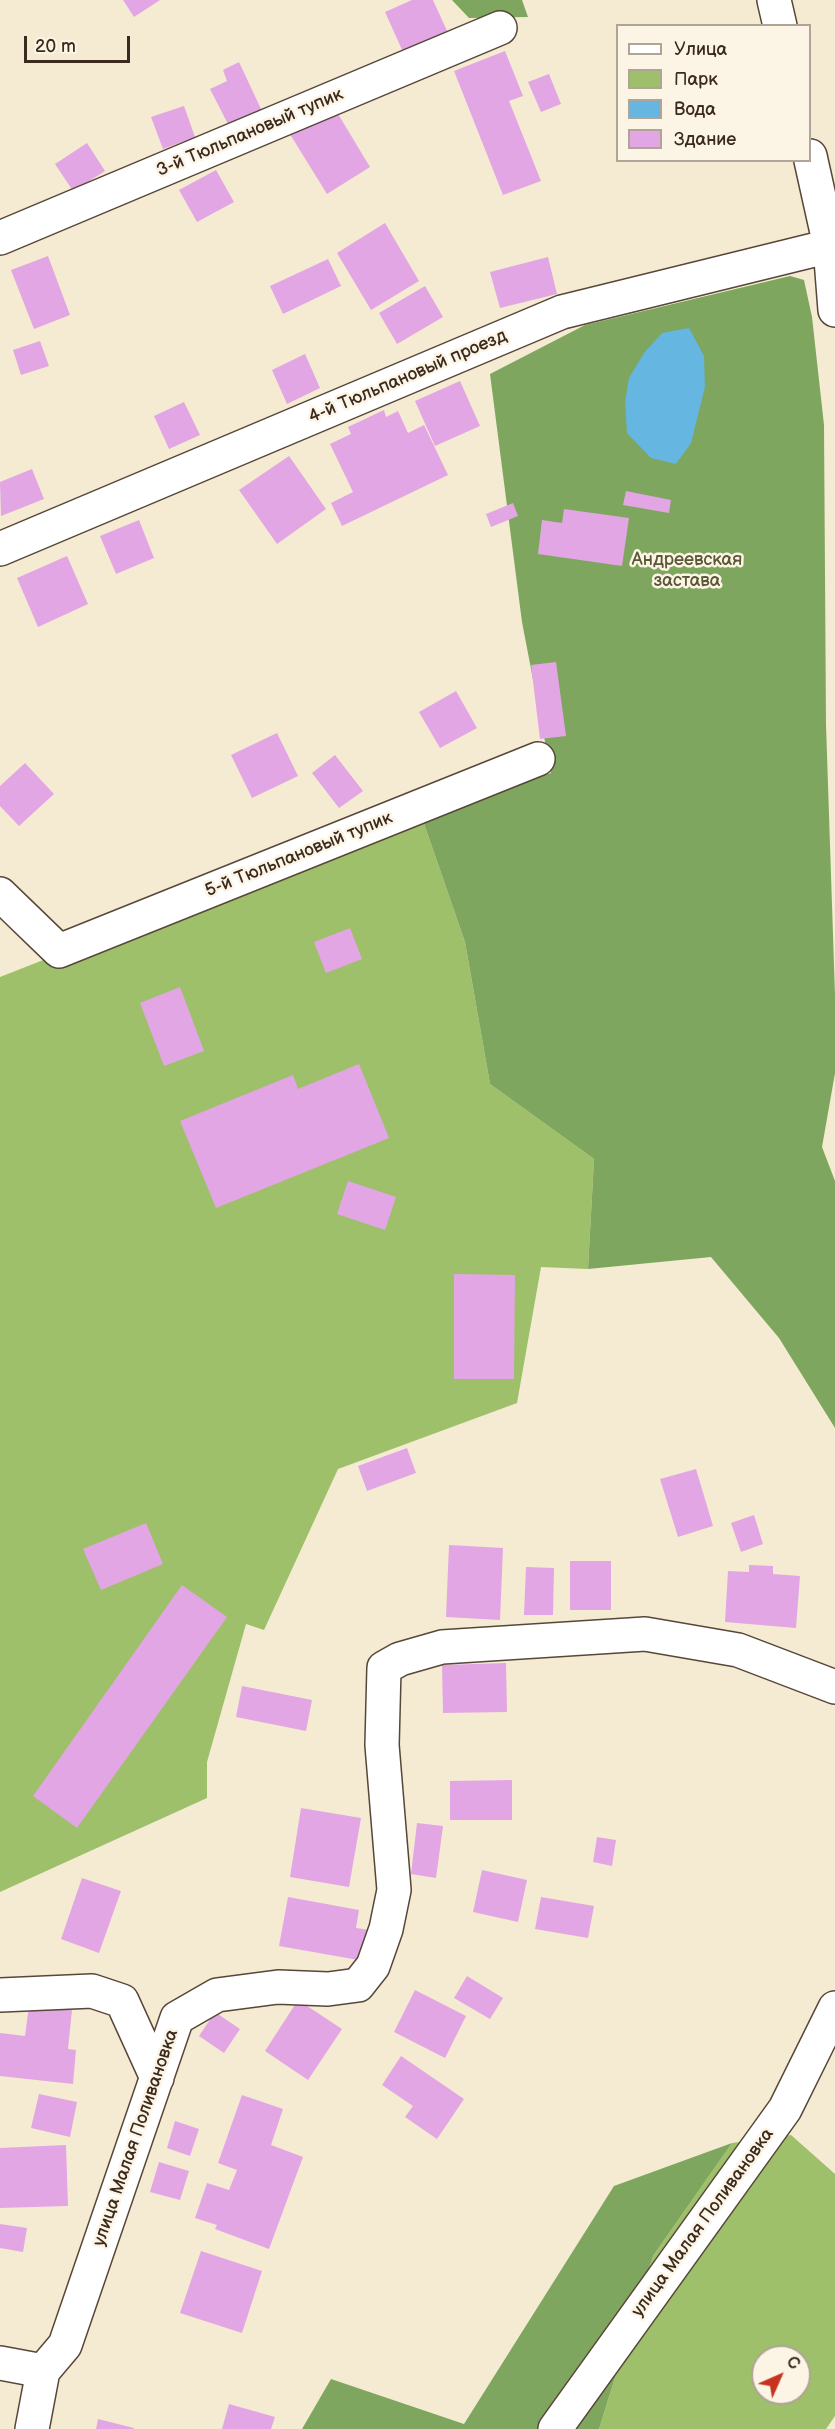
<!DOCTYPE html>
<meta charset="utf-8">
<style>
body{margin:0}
#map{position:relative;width:835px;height:2429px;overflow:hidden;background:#f4ebd2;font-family:"Balsamiq Sans",sans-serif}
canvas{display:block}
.legend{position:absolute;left:616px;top:24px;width:195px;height:138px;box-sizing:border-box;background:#fcf5e5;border:2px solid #afa495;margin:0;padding:8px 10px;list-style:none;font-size:18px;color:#3b2a1e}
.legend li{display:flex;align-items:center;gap:12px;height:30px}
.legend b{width:30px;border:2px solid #afa495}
.north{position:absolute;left:751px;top:2345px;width:60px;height:60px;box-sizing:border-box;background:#fcf5e5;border:2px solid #afa495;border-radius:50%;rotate:45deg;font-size:16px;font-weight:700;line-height:24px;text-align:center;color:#3b2a1e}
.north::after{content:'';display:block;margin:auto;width:21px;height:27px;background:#c8321e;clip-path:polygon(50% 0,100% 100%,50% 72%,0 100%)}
.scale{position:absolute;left:24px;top:36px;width:106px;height:27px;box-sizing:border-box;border:3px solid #3b2a1e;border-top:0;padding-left:8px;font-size:18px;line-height:21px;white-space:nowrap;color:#3b2a1e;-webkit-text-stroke:4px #fcf5e5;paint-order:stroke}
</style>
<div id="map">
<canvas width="835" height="2429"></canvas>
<ul class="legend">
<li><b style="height:8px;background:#fff"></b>Улица</li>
<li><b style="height:16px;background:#9ec06a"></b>Парк</li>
<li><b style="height:16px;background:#65b6e0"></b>Вода</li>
<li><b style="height:16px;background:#e3a6e4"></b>Здание</li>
</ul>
<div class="north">С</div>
<div class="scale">20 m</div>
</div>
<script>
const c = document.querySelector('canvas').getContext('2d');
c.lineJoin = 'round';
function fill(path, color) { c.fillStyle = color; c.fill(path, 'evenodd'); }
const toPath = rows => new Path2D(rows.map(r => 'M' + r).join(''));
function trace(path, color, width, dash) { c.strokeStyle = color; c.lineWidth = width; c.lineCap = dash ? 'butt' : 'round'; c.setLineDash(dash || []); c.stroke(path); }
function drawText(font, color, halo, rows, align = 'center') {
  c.font = font + ' "Balsamiq Sans",sans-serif'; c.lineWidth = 5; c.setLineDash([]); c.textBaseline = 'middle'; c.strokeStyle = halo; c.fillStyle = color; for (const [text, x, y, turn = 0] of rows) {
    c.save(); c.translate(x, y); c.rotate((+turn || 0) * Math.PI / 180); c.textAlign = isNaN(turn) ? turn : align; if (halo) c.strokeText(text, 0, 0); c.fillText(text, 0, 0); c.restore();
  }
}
fill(toPath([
 [420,812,465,942,490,1084,594,1159,588,1269,541,1267,517,1403,338,1469,264,1630,246,1624,207,1762,207,1798,0,1892,0,977],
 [791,2135,835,2174,835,2416,826,2429,599,2429,653,2256,732,2143],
 [763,2357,799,2357,799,2393,763,2393]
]), '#9ec06a');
fill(toPath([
 [452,0,522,0,528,17,469,18],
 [790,276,804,280,812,317,824,425,826,725,835,995,835,1073,822,1147,835,1181,835,1428,779,1338,711,1257,588,1269,594,1159,490,1084,465,942,420,812,551,773,522,622,490,374,585,325],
 [732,2143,653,2256,599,2429,302,2429,331,2379,464,2424,614,2186]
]), '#7ea65e');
fill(toPath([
 [689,328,704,356,705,387,691,443,676,464,651,458,627,433,625,402,629,378,644,353,662,333]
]), '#65b6e0');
fill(toPath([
 [123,0,160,0,134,17],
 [412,0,433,0,448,33,403,52,385,12],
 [505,51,523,96,509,101,541,181,503,195,454,71],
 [239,62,262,111,229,126,210,89,227,81,223,70],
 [549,74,561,104,541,112,528,82],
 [332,104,370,167,327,194,288,131],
 [184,106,195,137,163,149,151,117],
 [87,143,105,171,73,191,55,164],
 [216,170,234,202,197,222,179,190],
 [385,223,419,281,371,310,337,253],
 [48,256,70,315,34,329,11,270],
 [548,257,557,294,500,308,490,272],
 [328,259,341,286,283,314,270,286],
 [425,286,443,317,397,344,379,313],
 [40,341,49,366,21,375,13,350],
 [305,354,320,388,287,404,272,370],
 [460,381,480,426,435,446,415,401],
 [184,402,200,435,169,449,154,416],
 [384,410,386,417,398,411,408,433,424,425,448,475,342,526,331,503,353,492,330,444,351,434,348,427],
 [289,456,326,509,277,544,239,490],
 [32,469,44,499,1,516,0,482],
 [626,491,671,500,669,513,623,505],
 [513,503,518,516,491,527,486,514],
 [564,509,629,518,622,566,538,554,542,520,562,523],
 [139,520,154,558,116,574,100,536],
 [67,556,88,604,38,627,17,578],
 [556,662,566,736,540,739,531,665],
 [456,691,477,728,440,748,419,712],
 [277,733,298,776,252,798,231,755],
 [335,755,363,791,339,808,312,773],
 [25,763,54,794,19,826,0,806,0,786],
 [350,928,362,959,326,973,314,942],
 [180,987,204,1051,164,1066,140,1003],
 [359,1064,389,1138,216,1208,180,1121,293,1075,298,1089],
 [348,1181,396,1197,385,1230,337,1214],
 [454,1274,515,1275,514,1379,454,1379],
 [407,1448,416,1473,367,1491,358,1466],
 [696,1469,713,1526,678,1537,660,1479],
 [754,1515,763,1544,741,1552,731,1523],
 [146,1523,163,1564,101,1590,83,1549],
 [449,1545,503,1548,500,1620,446,1617],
 [570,1561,611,1561,611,1610,570,1610],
 [749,1565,773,1566,773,1574,800,1576,796,1628,725,1622,728,1571,749,1572],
 [526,1567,554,1568,553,1615,524,1615],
 [182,1585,227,1617,77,1828,33,1796],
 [506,1663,507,1712,443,1713,442,1665],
 [242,1686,312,1700,306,1731,236,1717],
 [512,1780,512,1820,450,1820,450,1781],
 [301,1808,361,1818,349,1887,290,1877],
 [417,1823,443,1826,436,1878,411,1874],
 [597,1837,616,1840,612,1866,593,1862],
 [482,1870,527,1880,518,1922,473,1912],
 [82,1878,121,1891,99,1953,61,1939],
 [288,1897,359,1910,356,1928,370,1930,364,1961,279,1946],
 [541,1897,594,1906,588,1938,535,1929],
 [467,1976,503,1998,490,2019,454,1998],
 [415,1990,466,2016,445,2058,394,2032],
 [298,2000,342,2029,308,2080,265,2051],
 [29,2006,72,2010,68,2049,76,2050,73,2084,0,2076,0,2033,25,2036],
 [215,2012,240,2029,224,2053,199,2036],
 [401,2056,464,2099,437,2139,405,2117,413,2106,382,2085],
 [39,2094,77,2102,70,2137,31,2128],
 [242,2095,283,2109,271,2145,303,2157,269,2249,215,2229,217,2225,195,2218,207,2183,229,2190,237,2170,218,2163],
 [175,2121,199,2129,190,2156,167,2148],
 [66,2145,68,2206,0,2208,0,2148],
 [159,2162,189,2171,180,2200,150,2192],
 [0,2224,27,2228,23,2252,0,2248],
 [201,2251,262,2271,242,2333,180,2313],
 [229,2404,275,2417,271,2429,222,2429],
 [98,2419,134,2428,134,2429,96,2429]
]), '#e3a6e4');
const minor = toPath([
 [774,0,780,26],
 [810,156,830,246,835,310],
 [0,238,500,28],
 [0,549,562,312,830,246],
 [0,894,59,951,538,759],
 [0,1995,92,1991,122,2001,157,2078],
 [0,2363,43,2371],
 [32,2429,43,2371,65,2345,177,2018,217,1995,278,1987,328,1989,358,1985,373,1966,386,1929,394,1890,382,1745,384,1668,400,1659,442,1647,645,1634,738,1650,835,1687],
 [555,2429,785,2109,835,2008]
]);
trace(minor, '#574739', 36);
trace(minor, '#fff', 33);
drawText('18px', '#3b2a1e', '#fcf5e5', [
 ["3-й Тюльпановый тупик",250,133,-23],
 ["4-й Тюльпановый проезд",408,377,-23],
 ["5-й Тюльпановый тупик",299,855,-22],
 ["улица Малая Поливановка",136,2138,-71],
 ["улица Малая Поливановка",703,2223,-54]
]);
drawText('18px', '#595735', '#fcf5e5', [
 ["Андреевская",687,560],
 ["застава",687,581]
]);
</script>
